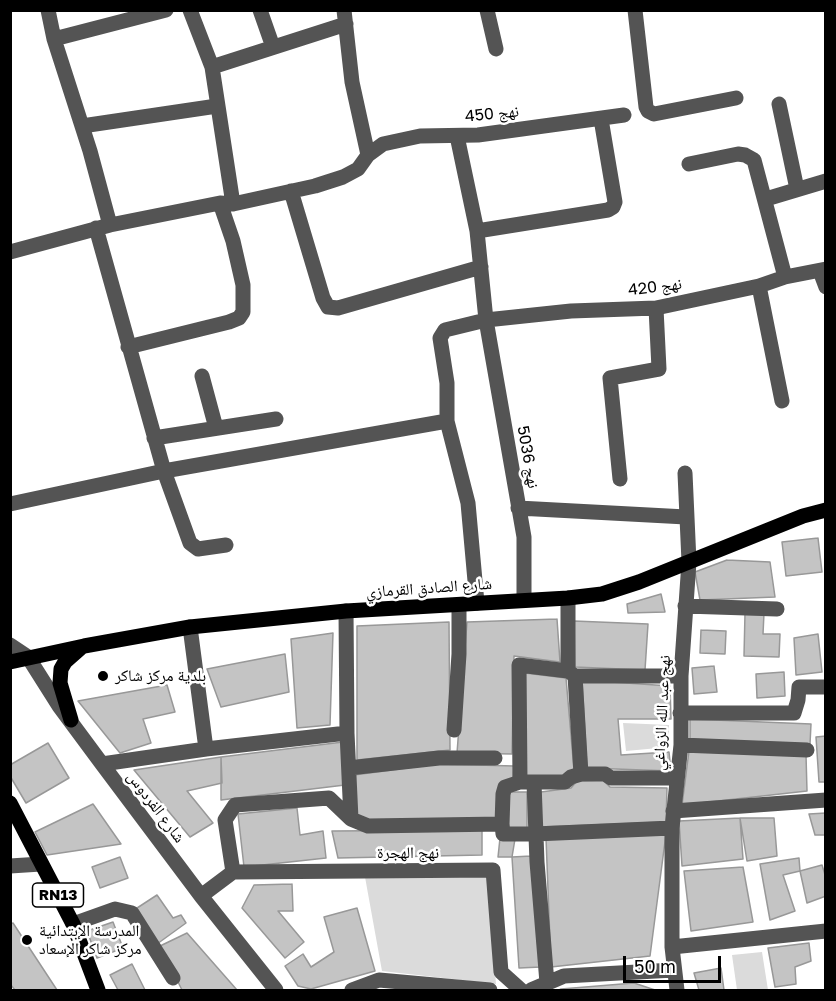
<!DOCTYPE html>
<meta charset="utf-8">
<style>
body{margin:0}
#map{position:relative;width:836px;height:1001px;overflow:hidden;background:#fff;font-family:"Golos Text",sans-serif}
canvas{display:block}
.frame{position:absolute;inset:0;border:12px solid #000;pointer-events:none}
.scale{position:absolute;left:623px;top:956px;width:98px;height:27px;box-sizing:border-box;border:3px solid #000;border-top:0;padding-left:8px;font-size:18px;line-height:21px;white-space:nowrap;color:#000;-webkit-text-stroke:4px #fff;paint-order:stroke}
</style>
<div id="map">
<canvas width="836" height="1001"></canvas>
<div class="frame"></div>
<div class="scale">50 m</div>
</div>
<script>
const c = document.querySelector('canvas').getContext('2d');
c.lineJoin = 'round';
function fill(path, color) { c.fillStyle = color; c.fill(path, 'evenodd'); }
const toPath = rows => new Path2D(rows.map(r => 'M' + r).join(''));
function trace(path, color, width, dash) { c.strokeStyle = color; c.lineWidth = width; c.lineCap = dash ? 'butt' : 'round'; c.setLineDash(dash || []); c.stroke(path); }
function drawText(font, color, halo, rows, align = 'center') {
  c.font = font + ' "Golos Text","Noto Naskh Arabic",sans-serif'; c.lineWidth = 5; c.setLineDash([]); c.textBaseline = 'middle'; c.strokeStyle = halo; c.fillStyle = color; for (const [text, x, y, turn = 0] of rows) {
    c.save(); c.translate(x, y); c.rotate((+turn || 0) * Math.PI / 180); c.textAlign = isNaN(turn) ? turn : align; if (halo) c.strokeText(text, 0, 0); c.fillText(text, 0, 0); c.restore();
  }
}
fill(toPath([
 [623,723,669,725,669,747,626,751],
 [487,876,496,984,382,971,365,877],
 [762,952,768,990,737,990,732,955]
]), '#dbdbdb');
const building = toPath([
 [818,538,822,572,786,576,782,542,818,538],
 [727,560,770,562,775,597,700,600,695,572,727,560],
 [661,594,665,612,628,613,627,604,661,594],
 [745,613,764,613,763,634,780,634,779,657,744,656,745,613],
 [557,619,560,662,514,656,512,754,457,753,467,622,557,619],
 [574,621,648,624,645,670,575,667,574,621],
 [449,622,450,750,357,760,357,626,449,622],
 [701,630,726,631,725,654,700,653,701,630],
 [333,633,330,725,297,728,291,639,333,633],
 [818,634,822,672,796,675,794,638,818,634],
 [285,654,289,692,221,707,207,669,285,654],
 [714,666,717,692,694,694,692,668,714,666],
 [784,672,785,696,757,698,756,674,784,672],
 [525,673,566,678,574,770,563,778,524,778,525,673],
 [582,680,670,686,671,719,618,719,621,755,669,752,671,771,587,768,582,680],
 [167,685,175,712,143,719,151,743,120,753,78,701,167,685],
 [690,719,811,724,810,744,690,740,690,719],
 [826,736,826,782,819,782,816,737,826,736],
 [343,742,345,785,221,800,221,757,343,742],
 [48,743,69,778,26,803,10,776,10,765,48,743],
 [689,751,806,755,807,791,682,805,689,751],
 [221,757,222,783,187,791,213,823,190,837,134,770,221,757],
 [438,764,514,766,513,780,497,818,369,822,357,817,354,775,438,764],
 [603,780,610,787,667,788,666,822,540,827,541,792,571,788,577,781,603,780],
 [508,792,527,792,527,828,507,828,508,792],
 [93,804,121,844,47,855,35,832,93,804],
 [297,808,300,835,323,831,326,858,244,867,238,814,297,808],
 [826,813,826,835,815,835,809,814,826,813],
 [740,818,774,818,777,856,747,861,740,818],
 [740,818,743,859,682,866,679,821,740,818],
 [482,830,482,855,338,858,332,831,482,830],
 [666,834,650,956,551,967,546,838,666,834],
 [500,838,515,839,512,857,498,857,500,838],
 [531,856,541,967,519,968,512,857,531,856],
 [120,857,128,878,100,888,92,867,120,857],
 [799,858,800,871,783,875,795,911,770,920,760,864,799,858],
 [822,865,826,878,826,896,807,903,800,871,822,865],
 [743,867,753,922,691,931,684,871,743,867],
 [292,884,293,911,278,911,304,942,285,958,242,908,254,885,292,884],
 [157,895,173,918,181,915,186,923,157,944,134,910,157,895],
 [357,908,375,971,311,989,298,986,285,966,303,954,311,967,334,952,324,917,357,908],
 [113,922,123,948,97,958,87,931,113,922],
 [13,923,57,990,15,990,10,984,10,924,13,923],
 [187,933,237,990,182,990,160,946,187,933],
 [809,943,811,961,795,967,796,984,775,987,768,948,809,943],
 [132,964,145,990,118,990,110,975,132,964],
 [721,968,724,990,699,990,694,973,721,968],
 [634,983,655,990,559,990,561,989,634,983]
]);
fill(building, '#c4c4c4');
trace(building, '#989898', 1.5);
trace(toPath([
 [48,10,54,39,90,151,110,225],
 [190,10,212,67,233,204],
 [260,10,273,47],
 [344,10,352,82,368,155],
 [487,10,496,49],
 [635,10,646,107,648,111,654,114,736,98],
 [54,39,166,10],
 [212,67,346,24],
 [779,104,797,189],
 [82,126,217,106],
 [457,136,477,231,486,320,524,537,524,600],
 [689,164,738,154,745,155,754,160,785,277],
 [291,191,323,298,328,307,338,308,481,267],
 [766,199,826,181],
 [96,228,164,471,190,543,198,549,226,545],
 [477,231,608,210,613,207,615,202,601,119],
 [10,252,110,225,220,203,233,204,315,186,343,177,358,169,368,155,383,144,420,136,478,135,624,115],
 [820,271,826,287],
 [759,286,782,401],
 [128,347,229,322,239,318,243,312,243,285,233,241,220,203],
 [202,376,216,428],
 [154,438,276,419],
 [620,479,610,378,659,369,656,308],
 [10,504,164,471,447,421],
 [518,508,686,517],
 [568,598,568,671,575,676,681,676],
 [477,603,468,503,447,421,447,383,440,338,445,330,486,320,571,311,656,308,759,286,785,277,826,269],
 [685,606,777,609],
 [346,611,347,733,351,819],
 [190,627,206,749],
 [10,645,28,657,59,706,102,764,201,896,276,990],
 [575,676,581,774],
 [680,713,794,713,798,700,799,687,826,687],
 [454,730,459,654,459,605],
 [681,745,807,750],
 [102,764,206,749,347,733],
 [349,768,439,758,495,758],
 [520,782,519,665,568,671],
 [534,783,537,862,547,983],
 [673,811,826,800],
 [502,824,503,834,535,834,672,828],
 [10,866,41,864],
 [233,872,225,820,235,805,329,798,351,819,368,826,502,824,503,794,505,787,520,782,565,782,571,777,581,774,605,774,611,778,677,778],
 [201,896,233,872,493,870,501,972,521,990],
 [73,924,115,909,132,913,173,978],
 [672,947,826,931],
 [352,990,379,980,490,990],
 [531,990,564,976,674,970],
 [677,990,672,947,672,828,681,745,681,676,689,562,685,473]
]), '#545454', 15);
trace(toPath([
 [10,662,84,646,190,627,346,611,568,598,602,594,639,582,803,516,826,510],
 [71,720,60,683,61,669,65,662,82,647],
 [10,803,73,924,98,990]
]), '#000', 15);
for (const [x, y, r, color] of [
 [103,676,6,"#000"],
 [27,940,6,"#000"]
]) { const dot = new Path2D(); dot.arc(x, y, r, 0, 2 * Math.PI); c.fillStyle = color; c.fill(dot); trace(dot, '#fff', 2); }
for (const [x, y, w] of [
 [58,895,51]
]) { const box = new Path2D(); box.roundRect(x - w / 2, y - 12, w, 24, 4.5); c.fillStyle = '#fff'; c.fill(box); trace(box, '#000', 1.5); }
drawText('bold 15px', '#000', null, [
 ["RN13",58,895]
]);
drawText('16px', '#000', '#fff', [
 ["نهج 450",492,114,-6],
 ["نهج 420",655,287,-7],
 ["نهج 5036",528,457,80],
 ["شارع الصادق القرمازي",429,588,-4],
 ["نهج عبد الله الزواغي",662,713,-87],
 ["شارع الفردوس",156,807,53],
 ["نهج الهجرة",408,853]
]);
drawText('16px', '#000', '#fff', [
 ["بلدية مركز شاكر",115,676],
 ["المدرسة الإبتدائية",39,931],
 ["مركز شاكر الإسعاد",39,949]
], 'left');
</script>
